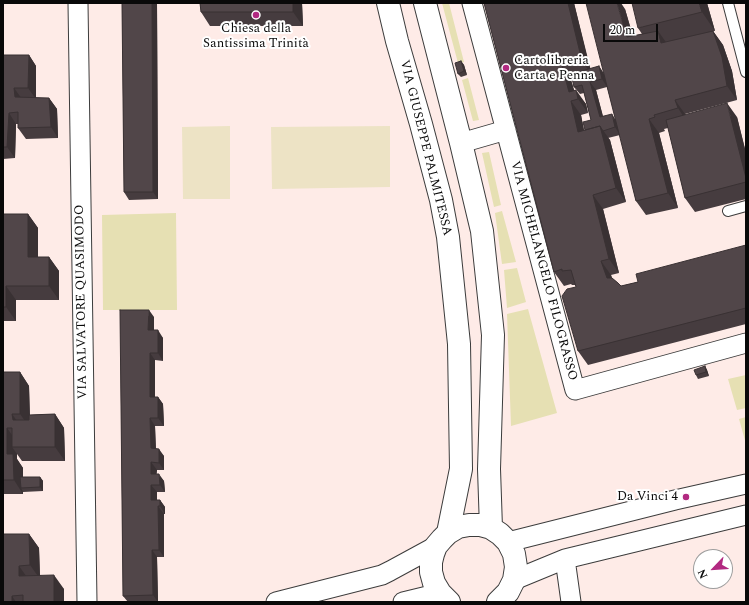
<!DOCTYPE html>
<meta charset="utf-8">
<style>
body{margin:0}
#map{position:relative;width:749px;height:605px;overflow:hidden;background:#feebe7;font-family:Spectral,serif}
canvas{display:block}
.frame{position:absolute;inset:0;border:4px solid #090909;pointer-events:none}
.north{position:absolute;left:693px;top:549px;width:40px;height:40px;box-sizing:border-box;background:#fff;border:1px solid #9d9d9d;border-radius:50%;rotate:245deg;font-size:11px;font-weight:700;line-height:16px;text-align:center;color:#090909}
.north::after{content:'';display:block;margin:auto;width:14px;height:18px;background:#b22981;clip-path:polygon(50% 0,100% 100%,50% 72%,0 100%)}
.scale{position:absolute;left:603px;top:24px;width:55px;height:18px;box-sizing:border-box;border:2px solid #090909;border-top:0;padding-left:5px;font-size:12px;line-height:14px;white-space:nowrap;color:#090909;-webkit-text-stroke:3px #fff;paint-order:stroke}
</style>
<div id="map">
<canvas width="749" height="605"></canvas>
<div class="frame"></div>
<div class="north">N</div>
<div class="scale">20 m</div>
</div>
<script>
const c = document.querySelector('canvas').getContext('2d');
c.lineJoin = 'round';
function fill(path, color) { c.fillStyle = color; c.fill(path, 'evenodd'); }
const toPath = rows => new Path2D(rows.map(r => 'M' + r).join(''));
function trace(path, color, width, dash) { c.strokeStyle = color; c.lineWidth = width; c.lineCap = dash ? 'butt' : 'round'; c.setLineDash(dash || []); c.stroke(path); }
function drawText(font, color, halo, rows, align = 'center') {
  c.font = font + ' Spectral,serif'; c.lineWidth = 4; c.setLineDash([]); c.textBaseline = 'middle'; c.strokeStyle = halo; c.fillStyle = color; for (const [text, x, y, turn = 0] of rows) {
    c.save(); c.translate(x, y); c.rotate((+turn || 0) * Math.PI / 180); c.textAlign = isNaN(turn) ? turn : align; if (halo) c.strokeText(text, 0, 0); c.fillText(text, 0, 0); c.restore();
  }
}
fill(toPath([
 [442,3,449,3,464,62,458,63],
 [468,78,479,120,473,121,462,80],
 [489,152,501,205,494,207,482,153],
 [502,211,516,262,502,264,495,213],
 [176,213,177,310,103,310,102,215],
 [517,268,526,302,507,308,504,270],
 [528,309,557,413,511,426,507,314],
 [746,375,746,408,737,410,728,379],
 [746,417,746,444,739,419]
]), '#e6e0b3');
fill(toPath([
 [230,126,230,199,183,199,182,127],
 [390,126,390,187,272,189,271,127]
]), '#ede3c5');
const service = toPath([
 [728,3,746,72],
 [728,211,746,206]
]);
const minor = toPath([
 [78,3,87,602],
 [472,3,575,390,746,343],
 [461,143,506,130],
 [508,542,675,500,746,484],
 [565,559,571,602],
 [514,580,565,559,746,515],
 [276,602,382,575,390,571,436,546],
 [403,602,440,593]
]);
const tertiary = toPath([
 [388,3,397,41,421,124,441,200,448,237,459,344,461,469,448,533],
 [425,3,461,143,482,231,493,335,489,469,491,528],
 [449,602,440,593,434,583,431,572,431,562,433,554,436,546,442,539,448,533,458,527,469,525,480,525,491,528,500,534,508,542,514,554,516,567,514,580,508,592,498,602]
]);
trace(service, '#3c3c3c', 12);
trace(minor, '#3c3c3c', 21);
trace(tertiary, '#3c3c3c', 24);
trace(service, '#fff', 10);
trace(minor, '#fff', 19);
trace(tertiary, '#fff', 22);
fill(toPath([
 [122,3,157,3,158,199,129,200,124,192],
 [200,3,302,3,303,26,210,26,201,12],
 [484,3,574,3,590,69,599,66,604,74,625,9,633,36,642,34,638,28,707,3,715,31,713,31,723,45,732,71,737,100,685,114,685,115,737,117,746,153,746,199,695,212,685,198,668,128,664,129,665,131,659,133,678,208,646,215,636,201,620,135,608,138,610,140,626,202,603,209,619,273,611,275,612,278,621,286,638,282,746,245,746,324,588,365,578,351,576,287,576,285,572,285,571,284,564,286,554,272],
 [571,80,573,80,574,87,580,94,584,93,591,120,585,130,584,130,581,115,588,113,586,104,574,90],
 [607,87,616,120,603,116,596,90],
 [3,55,29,55,36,66,36,98,49,98,57,109,58,138,26,139,18,128,18,124,16,124,15,158,3,159],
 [461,61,464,65,467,75,461,77,458,74],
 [3,214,28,214,38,228,38,257,49,257,59,271,59,300,16,300,16,321,3,321],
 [120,310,154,317,154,330,163,338,163,361,155,360,155,397,158,397,163,404,164,426,155,426,156,449,164,456,164,470,157,470,156,474,164,481,165,492,157,492,157,500,160,500,165,507,165,514,164,514,164,557,157,557,158,602,128,602,123,596],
 [705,366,707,370,709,376,698,379,696,375],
 [3,372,20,372,29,386,30,415,55,414,64,428,65,461,22,461,17,454,17,459,23,468,23,477,40,477,43,481,43,491,23,492,23,494,3,494],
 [29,534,39,548,40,575,64,589,64,602,3,602]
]), '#463c3f');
fill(toPath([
 [152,3,157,3,158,199,153,192],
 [293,3,302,3,303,26,293,12],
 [568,3,574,3,592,75,582,61],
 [617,3,621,3,625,9,637,51,627,37],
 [699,3,707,3,715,31,702,12],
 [658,31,668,45,661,43],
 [713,31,723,45,732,71,737,100,727,86],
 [29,55,36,66,36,99,28,88],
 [461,61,464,65,467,75,464,71],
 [562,66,571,80,577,100,569,92],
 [599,66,604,74,607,87,602,79],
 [590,82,596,90,605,125,600,117],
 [14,88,22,99,15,97],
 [576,90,586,104,588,113,578,99],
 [49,98,57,109,58,138,51,127],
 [675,100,685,114,687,122,678,108],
 [571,101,581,115,587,146,578,132],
 [727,103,737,117,746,153,746,178],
 [9,113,16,124,15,158,7,147],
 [612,114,617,122,620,135,615,127],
 [649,119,659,133,678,208,668,193],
 [600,126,610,140,626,202,616,188],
 [593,195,603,209,619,273,609,259],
 [28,214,38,228,38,271,28,257],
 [49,257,59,271,59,300,49,286],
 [601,261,611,275,616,292,607,278],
 [6,286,16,300,16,321,6,307],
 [149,310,154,317,154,338,148,330],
 [158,330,163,338,163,361,158,353],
 [150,353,155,360,155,404,150,397],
 [705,366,707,370,709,376,706,372],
 [20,372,29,386,30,428,20,414],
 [158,397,163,404,164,426,158,418],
 [12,414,22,428,13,420],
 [55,414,64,428,65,461,55,447],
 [150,418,155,426,156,456,151,448],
 [7,428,17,442,12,447,17,454,17,459,23,468,23,488,21,488,23,492,23,494,14,480,7,454],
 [159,449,164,456,164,470,159,463],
 [151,462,157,470,156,481,151,474],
 [159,474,164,481,165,492,160,485],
 [40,477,43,481,43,491,40,487],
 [151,485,157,492,157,507,151,500],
 [160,500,165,507,165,514,160,506],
 [158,506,164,514,164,557,159,550],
 [29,534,39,548,40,579,30,565],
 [152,550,157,557,158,602,153,595],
 [19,566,29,580,19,576],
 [54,575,64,589,64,602,54,602],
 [12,596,16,602,12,602]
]), '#393133');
const building = toPath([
 [122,3,152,3,153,192,124,192,122,3],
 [200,3,293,3,293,12,201,12,200,3],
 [484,3,568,3,582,61,562,66,569,92,576,90,578,99,571,101,578,132,600,126,616,188,593,195,609,259,601,261,607,278,612,278,618,283,621,286,638,282,636,274,746,245,746,308,578,351,562,296,567,289,576,287,571,270,562,271,562,269,554,272,484,3],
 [586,3,617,3,627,37,658,31,661,43,713,31,722,57,727,86,675,100,678,108,654,115,655,117,649,119,668,193,636,201,586,3],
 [632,3,699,3,702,12,638,28,632,3],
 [3,55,29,55,28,88,14,88,15,97,49,98,51,127,18,128,18,112,9,113,7,147,3,147,3,55],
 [461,61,464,71,458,74,455,63,461,61],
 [599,66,602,79,590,82,600,117,612,114,615,127,603,131,600,126,585,130,583,122,591,120,582,85,574,87,571,74,599,66],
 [727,103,746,178,746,182,685,198,666,120,727,103],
 [3,214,28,214,28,257,49,257,49,286,6,286,6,307,3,307,3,214],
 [120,310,149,310,148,330,158,330,158,353,150,353,150,397,158,397,158,418,150,418,151,448,159,449,159,463,151,462,151,474,159,474,160,485,151,485,151,500,160,500,160,506,158,506,159,550,152,550,153,595,123,596,120,310],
 [705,366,706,372,696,375,694,370,705,366],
 [3,372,20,372,20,414,12,414,13,420,29,420,29,415,55,414,55,447,12,447,12,428,7,428,7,454,13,454,14,480,3,480,3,372],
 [20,477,40,477,40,487,21,488,20,477],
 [3,534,29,534,30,565,19,566,19,576,54,575,54,602,23,602,23,595,12,596,12,602,3,602,3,534]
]);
fill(building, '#514649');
trace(building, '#393133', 1);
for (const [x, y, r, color] of [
 [256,15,4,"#b22981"],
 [506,68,4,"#b22981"],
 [686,497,4,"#b22981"]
]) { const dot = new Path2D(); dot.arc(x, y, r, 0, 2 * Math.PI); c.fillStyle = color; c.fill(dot); trace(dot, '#fff', 1.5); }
drawText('13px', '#090909', '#fff', [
 ["Chiesa della",256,29],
 ["Santissima Trinità",256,44],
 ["Cartolibreria",514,61,"left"],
 ["Carta e Penna",514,76,"left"],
 ["Da Vinci 4",678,497,"right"]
]);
drawText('13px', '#090909', '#fff', [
 ["VIA GIUSEPPE PALMITESSA",425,148,76],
 ["VIA MICHELANGELO FILOGRASSO",543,271,75],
 ["VIA SALVATORE QUASIMODO",82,302,-91]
]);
</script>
